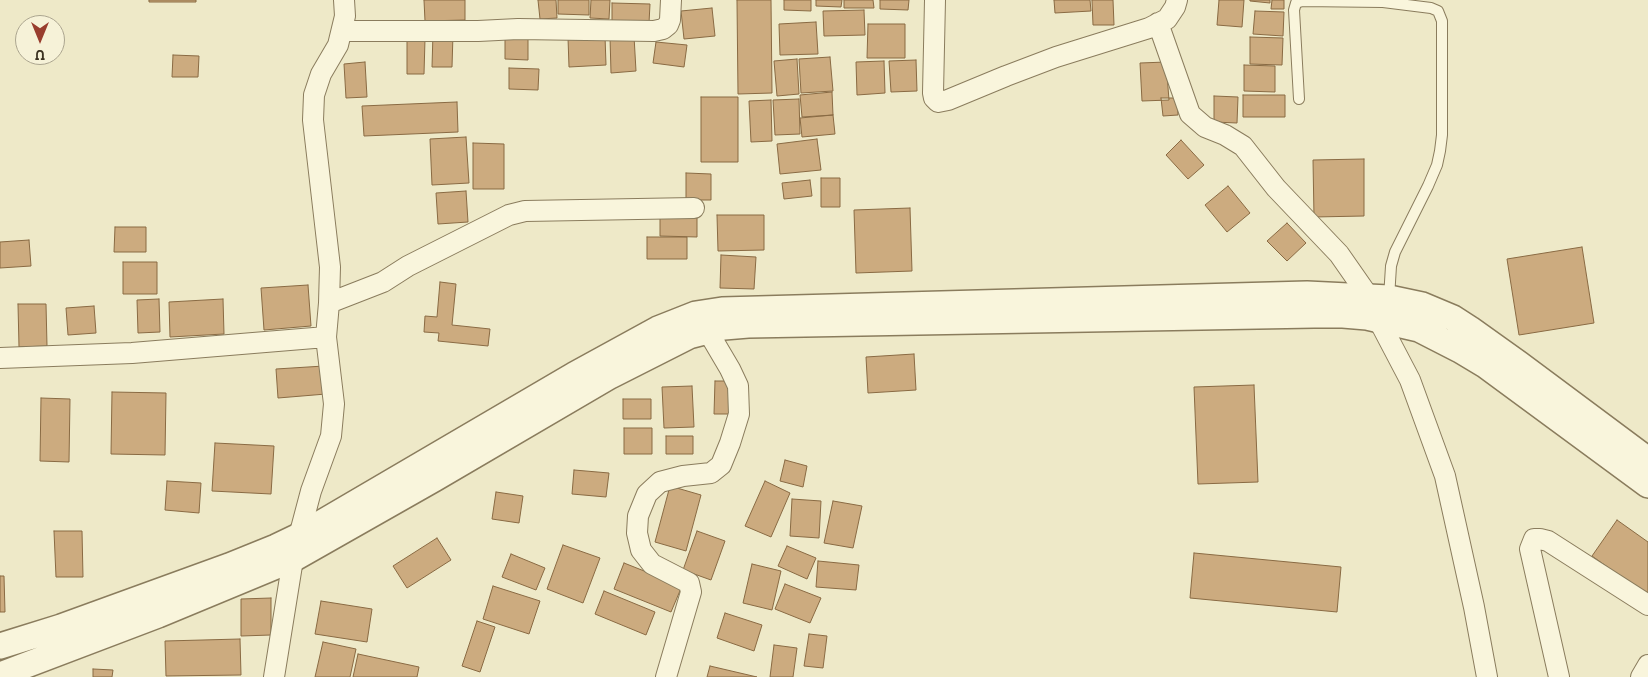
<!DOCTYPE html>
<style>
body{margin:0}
#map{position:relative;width:1648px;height:677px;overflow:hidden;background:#eee9c8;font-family:"Zilla Slab",serif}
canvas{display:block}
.north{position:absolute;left:15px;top:15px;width:50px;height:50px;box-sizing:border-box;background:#f6f2d8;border:1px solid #aba58f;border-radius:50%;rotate:180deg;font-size:14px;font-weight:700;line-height:20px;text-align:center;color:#3b3221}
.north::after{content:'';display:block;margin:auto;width:18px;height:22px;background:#993e2e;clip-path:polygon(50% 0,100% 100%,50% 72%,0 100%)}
</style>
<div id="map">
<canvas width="1648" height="677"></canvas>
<div class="north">U</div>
</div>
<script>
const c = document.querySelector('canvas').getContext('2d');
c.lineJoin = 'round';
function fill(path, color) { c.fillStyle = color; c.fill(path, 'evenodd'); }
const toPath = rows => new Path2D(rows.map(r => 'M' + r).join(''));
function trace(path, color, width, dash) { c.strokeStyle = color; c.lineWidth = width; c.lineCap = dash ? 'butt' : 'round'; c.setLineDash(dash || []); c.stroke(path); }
const building = toPath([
 [149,0,196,0,196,2,149,2,149,0],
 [424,0,465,0,465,20,425,21,424,0],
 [538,0,556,0,557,18,540,19,538,0],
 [558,0,589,0,589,15,558,14,558,0],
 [591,0,610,0,609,19,590,18,591,0],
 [737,0,771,0,772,93,738,94,737,0],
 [784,0,811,0,811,11,784,10,784,0],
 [816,0,842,0,841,7,816,6,816,0],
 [844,0,873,0,874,8,844,8,844,0],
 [880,0,909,0,908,10,880,9,880,0],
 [1054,0,1090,0,1091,11,1055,13,1054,0],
 [1092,0,1113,0,1114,25,1093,25,1092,0],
 [1219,0,1244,0,1242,27,1217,25,1219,0],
 [1250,0,1270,0,1270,3,1250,1,1250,0],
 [1272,0,1284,0,1284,9,1271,9,1272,0],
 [612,3,650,4,649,23,612,22,612,3],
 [712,8,715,36,684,39,681,11,712,8],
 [864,10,865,35,824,36,823,11,864,10],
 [1255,11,1284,12,1283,36,1253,34,1255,11],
 [816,22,818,54,780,55,779,24,816,22],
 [868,24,905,24,905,58,867,58,868,24],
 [433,33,453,34,452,67,432,67,433,33],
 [505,34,528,35,528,60,505,59,505,34],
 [605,36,606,65,569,67,568,38,605,36],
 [634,36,636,71,611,73,610,37,634,36],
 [1250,37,1283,38,1282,65,1250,64,1250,37],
 [407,39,425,39,424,74,407,74,407,39],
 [656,42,687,45,684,67,653,63,656,42],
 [173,55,199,56,198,77,172,77,173,55],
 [830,57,833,91,801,93,799,59,830,57],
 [797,59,799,94,777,96,774,61,797,59],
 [916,60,917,91,891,92,889,61,916,60],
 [884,61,885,93,857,95,856,62,884,61],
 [365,62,367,97,346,98,344,64,365,62],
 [1166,62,1169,100,1142,101,1140,63,1166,62],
 [1244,65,1275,66,1275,92,1244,91,1244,65],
 [509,68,539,69,538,90,509,89,509,68],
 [832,92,833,115,802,117,800,95,832,92],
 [1243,95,1285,95,1285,117,1243,117,1243,95],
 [1214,96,1238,97,1237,123,1214,122,1214,96],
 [701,97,738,97,738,162,701,162,701,97],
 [1161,98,1177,98,1178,115,1163,116,1161,98],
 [799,99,800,134,775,135,773,100,799,99],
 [771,100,772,141,751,142,749,101,771,100],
 [457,102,458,132,364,136,362,106,457,102],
 [833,115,835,134,802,137,800,118,833,115],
 [466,137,469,183,432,185,430,139,466,137],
 [817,139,821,170,780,174,777,144,817,139],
 [1181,140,1204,165,1188,179,1166,155,1181,140],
 [473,143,504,144,504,189,473,189,473,143],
 [1364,159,1364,216,1314,217,1313,160,1364,159],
 [686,173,711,174,711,200,686,200,686,173],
 [821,178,840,178,840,207,821,207,821,178],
 [810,180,812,196,784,199,782,183,810,180],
 [1228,186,1250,213,1227,232,1205,205,1228,186],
 [466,191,468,222,438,224,436,193,466,191],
 [910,208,912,271,856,273,854,210,910,208],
 [660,215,697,216,697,237,660,236,660,215],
 [717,215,764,215,764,250,718,251,717,215],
 [1287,223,1306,243,1287,261,1267,241,1287,223],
 [115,227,146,227,146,252,114,252,115,227],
 [647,237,687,237,687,259,647,259,647,237],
 [29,240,31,266,0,268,0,242,29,240],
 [1582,247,1594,323,1519,335,1507,259,1582,247],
 [721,255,756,257,754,289,720,288,721,255],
 [123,262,157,262,157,294,123,294,123,262],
 [440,282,456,284,452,325,490,329,488,346,438,341,439,333,424,332,425,316,437,317,440,282],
 [308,285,311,326,264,330,261,288,308,285],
 [159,299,160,332,138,333,137,300,159,299],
 [223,299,224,334,170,337,169,302,223,299],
 [18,304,46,304,47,346,19,347,18,304],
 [94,306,96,333,68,335,66,308,94,306],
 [914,354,916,390,868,393,866,357,914,354],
 [324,366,326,394,278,398,276,369,324,366],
 [715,381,734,381,734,414,714,414,715,381],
 [1254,385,1258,482,1198,484,1194,387,1254,385],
 [692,386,694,427,664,428,662,387,692,386],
 [112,392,166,393,165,455,111,454,112,392],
 [41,398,70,399,69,462,40,461,41,398],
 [623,399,651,399,651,419,623,419,623,399],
 [624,428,652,428,652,454,624,454,624,428],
 [666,436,693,436,693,454,666,454,666,436],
 [215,443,274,446,271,494,212,491,215,443],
 [785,460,807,466,803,487,780,481,785,460],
 [574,470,609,473,606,497,572,494,574,470],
 [167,481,201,483,199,513,165,510,167,481],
 [765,481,790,493,771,537,745,526,765,481],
 [670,486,701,495,686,551,655,542,670,486],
 [496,492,523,496,519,523,492,519,496,492],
 [792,499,821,501,819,538,790,536,792,499],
 [833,501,862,506,853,548,824,543,833,501],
 [1617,520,1648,542,1648,596,1592,556,1617,520],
 [54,531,82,531,83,577,56,577,54,531],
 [697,531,725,541,711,580,683,570,697,531],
 [437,538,451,560,407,588,393,566,437,538],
 [563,545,600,558,583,603,547,589,563,545],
 [787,546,816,558,807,579,778,566,787,546],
 [1194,553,1341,567,1337,612,1190,598,1194,553],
 [511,554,545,568,536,590,502,577,511,554],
 [818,561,859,565,856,590,816,587,818,561],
 [624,563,682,586,671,612,614,589,624,563],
 [752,564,781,571,772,610,743,603,752,564],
 [0,576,4,576,5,612,0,612,0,576],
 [785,584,821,598,810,623,775,609,785,584],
 [493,586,540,601,529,634,483,619,493,586],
 [604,591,655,612,646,635,595,614,604,591],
 [271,598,271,635,241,636,241,599,271,598],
 [321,601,372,609,367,642,315,634,321,601],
 [725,613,762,625,754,651,717,638,725,613],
 [477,621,495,627,480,672,462,666,477,621],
 [809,634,827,636,823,668,804,666,809,634],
 [240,639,241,675,166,676,165,641,240,639],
 [323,642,356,649,350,677,315,677,323,642],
 [774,645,797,648,793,677,770,677,774,645],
 [358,654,419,667,417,677,353,677,358,654],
 [710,666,757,677,707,677,710,666],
 [93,669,113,670,112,677,93,677,93,669]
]);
fill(building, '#ccab7f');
trace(building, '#896a43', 1);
const service = toPath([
 [1299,99,1294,10,1296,3,1302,1,1383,2,1431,8,1438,11,1442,21,1442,135,1440,151,1437,165,1428,186,1395,252,1391,266,1389,298]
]);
const minor = toPath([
 [935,0,933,93,934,98,938,102,948,100,1006,76,1056,57,1149,28,1167,19,1175,7,1177,0],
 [1158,23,1190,114,1205,127,1225,135,1243,146,1276,188,1339,254,1369,297],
 [342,31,478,31,518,29,654,31,663,29,668,25,670,20,671,0],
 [329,303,383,282,408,266,509,215,525,211,694,208],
 [1378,319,1410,380,1445,476,1474,607,1487,677],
 [0,358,132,353,326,337],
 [274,677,293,559,311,491,331,436,334,404,326,337,329,303,330,267,313,120,314,95,321,74,338,45,345,16,344,0],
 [666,677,691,592,689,583,652,564,641,550,637,533,638,516,647,494,660,482,683,476,711,473,721,465,730,443,739,414,738,386,730,369,707,330,705,318],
 [1559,677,1530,549,1534,539,1540,539,1548,541,1648,605],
 [1641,677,1648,665]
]);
const tertiary = toPath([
 [0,646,61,627,229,566,276,547,299,536,574,375,658,329,696,314,722,310,1307,294,1389,298,1422,305,1453,318,1470,329,1519,364,1648,460],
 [0,675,158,615,293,559,434,479,610,376,689,336,724,327,748,325,1314,315,1343,315,1367,317,1419,329,1460,350,1485,365,1648,485]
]);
trace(service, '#8a7c5d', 12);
trace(minor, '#8a7c5d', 22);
trace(tertiary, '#8a7c5d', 28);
trace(service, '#f9f5dc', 10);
trace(minor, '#f9f5dc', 20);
trace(tertiary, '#f9f5dc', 25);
</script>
